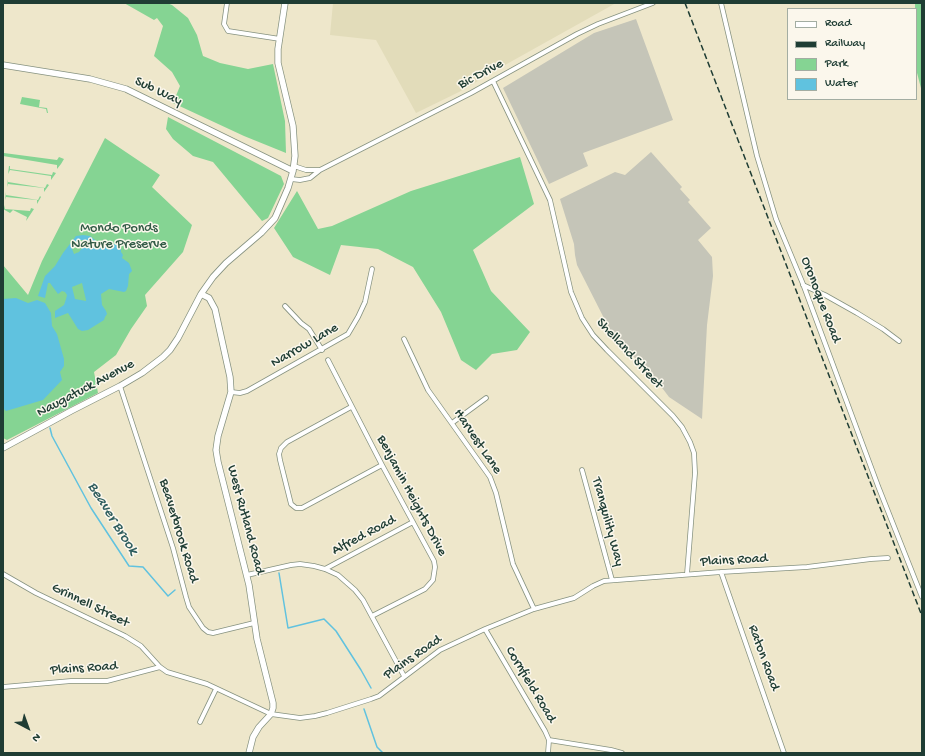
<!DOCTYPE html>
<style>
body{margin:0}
#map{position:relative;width:925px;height:756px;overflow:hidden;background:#eee7cb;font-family:"Gochi Hand",sans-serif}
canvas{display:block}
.frame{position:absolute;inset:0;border:4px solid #1f3d34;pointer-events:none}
.legend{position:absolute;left:787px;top:8px;width:130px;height:92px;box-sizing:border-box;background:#fbf7ec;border:1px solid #a3ada2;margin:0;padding:5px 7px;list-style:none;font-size:12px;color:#1f3d34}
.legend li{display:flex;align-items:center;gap:8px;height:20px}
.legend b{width:20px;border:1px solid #a3ada2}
.north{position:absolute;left:8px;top:708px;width:40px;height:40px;-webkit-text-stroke:3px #fbf7ec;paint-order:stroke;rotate:139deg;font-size:11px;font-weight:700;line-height:16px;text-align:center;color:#1f3d34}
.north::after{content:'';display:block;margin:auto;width:14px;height:18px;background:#1f3d34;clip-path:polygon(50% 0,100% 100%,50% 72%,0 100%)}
</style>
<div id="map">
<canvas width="925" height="756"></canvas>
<div class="frame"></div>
<ul class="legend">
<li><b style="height:5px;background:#fff"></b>Road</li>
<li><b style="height:5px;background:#1f3d34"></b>Railway</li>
<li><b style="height:11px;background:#85d493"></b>Park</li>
<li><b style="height:11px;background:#60c2df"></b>Water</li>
</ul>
<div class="north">N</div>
</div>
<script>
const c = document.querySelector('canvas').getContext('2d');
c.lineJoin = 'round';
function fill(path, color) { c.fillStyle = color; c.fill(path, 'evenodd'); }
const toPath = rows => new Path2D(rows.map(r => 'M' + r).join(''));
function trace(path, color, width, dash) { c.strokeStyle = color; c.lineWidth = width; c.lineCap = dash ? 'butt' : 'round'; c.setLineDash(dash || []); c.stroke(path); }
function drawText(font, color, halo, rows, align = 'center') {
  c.font = font + ' "Gochi Hand",sans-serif'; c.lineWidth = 3; c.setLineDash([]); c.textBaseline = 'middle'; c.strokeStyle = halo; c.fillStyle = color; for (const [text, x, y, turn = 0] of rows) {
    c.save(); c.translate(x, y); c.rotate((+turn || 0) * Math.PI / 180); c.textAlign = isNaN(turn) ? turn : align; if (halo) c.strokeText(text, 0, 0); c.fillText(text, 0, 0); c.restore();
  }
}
fill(toPath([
 [333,3,616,3,505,65,459,92,416,113,376,40,330,35]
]), '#e2dcba');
fill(toPath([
 [636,19,673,120,583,153,588,166,549,184,503,88,594,33],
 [651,152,682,187,680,189,690,200,688,202,711,228,698,240,712,257,713,276,707,325,702,419,669,397,650,372,618,342,610,330,577,265,575,255,574,244,560,199,615,172,625,175]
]), '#c5c5b8');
fill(toPath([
 [124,3,167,3,172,5,188,18,197,35,203,56,220,63,248,69,273,64,285,121,286,153,244,136,173,103,180,86,172,72,154,56,163,26,157,18,154,20],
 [915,3,922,3,922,92,916,69],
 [22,97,40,100,39,107,47,108,48,113,47,113,46,109,20,104],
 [168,117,281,176,284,184,268,218,262,221,213,162,193,156,173,139,166,129],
 [105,138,160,175,152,187,192,225,183,252,145,295,147,306,131,329,116,355,94,372,98,393,7,440,3,438,3,265,28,295,42,261],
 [4,153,57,160,59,157,64,159,61,164,57,169,57,165,3,156],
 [520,157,534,204,473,250,491,291,530,332,517,350,492,354,476,370,461,360,441,312,413,267,378,249,341,245,330,275,293,257,274,228,297,191,318,229,332,226,411,191],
 [9,166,10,166,10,169,52,175,53,172,56,173,51,180,51,176,10,170,8,174],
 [8,179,8,182,45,188,47,184,49,185,44,192,44,188,8,184,7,187],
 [6,192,6,195,38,200,40,196,41,197,37,204,37,200,6,197,5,200],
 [4,205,5,209,30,211,31,208,34,209,26,221,27,217,13,210,10,213,3,209]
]), '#85d493');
fill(toPath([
 [83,235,90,236,103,246,114,244,121,247,121,252,123,255,122,258,129,263,132,271,129,274,128,286,126,291,124,292,109,289,101,294,102,305,106,311,107,314,105,317,104,320,88,330,82,331,78,329,68,313,55,318,55,311,64,305,66,299,67,295,65,292,62,291,58,294,50,283,48,283,45,298,38,296,45,276,55,266,63,253,76,236],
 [78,240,84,240,85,244,79,252,74,254,72,249],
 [82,283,86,300,86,301,75,299,72,287],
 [16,298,28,303,37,300,45,303,51,313,52,326,57,334,64,359,64,366,60,372,62,380,43,400,6,411,3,408,3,299]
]), '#60c2df');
trace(toPath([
 [50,428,52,436,91,508,129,566,143,567,168,596,175,590],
 [279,573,288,628,324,619,336,631,361,670,371,688],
 [364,709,377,747,383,753]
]), '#60c2df', 1.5);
const minor = toPath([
 [227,3,224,24,228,31,280,39],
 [721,3,757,156,776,219,803,284,878,486,922,597],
 [493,81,550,200,571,292,582,318,593,335,607,350,673,416,682,427,690,442,694,453,695,473,687,574],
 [294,166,306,170,320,170],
 [291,179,300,180,310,178,320,170,471,93,577,34,598,24,653,3],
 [803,285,825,295,857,313,883,329,899,341],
 [285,306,301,323,309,329,322,350],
 [404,339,428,390,490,477,496,493,513,564,534,609],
 [328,360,382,465,434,561,435,567,433,580,425,589,372,616],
 [120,386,173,548,186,597,189,607,203,628,208,632,213,633,254,623],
 [231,392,240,393,247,391,348,334,358,317,365,302,372,269],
 [351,407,287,442,281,448,279,454,280,460,291,504,296,508,302,508,382,465],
 [452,423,486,398],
 [582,470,612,580],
 [325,569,413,522],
 [721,572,784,753],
 [3,574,36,593,125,636,141,646,160,667,167,672,207,684,271,714,300,718,315,716,327,713,371,699,379,696,440,650,485,629,534,609,574,598,593,586,604,581,721,572,807,567,871,559,888,558],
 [247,575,291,565,300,564,314,566,325,569,338,575,355,590,363,600,404,676],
 [485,629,545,731,549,740,548,753],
 [3,687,71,681,107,681,160,667],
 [200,722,216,689],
 [549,740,611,750,622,753]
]);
const major = toPath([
 [3,65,90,79,126,89,293,171],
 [201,294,209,298,215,309,230,377,231,392,218,436,216,450,218,462,249,585,257,639,273,703,273,708,271,714,259,727,253,737,249,753],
 [3,448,71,411,120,386,142,373,163,357,170,350,178,338,201,294,213,277,226,263,261,233,275,218,288,188,293,171,295,156,293,126,278,63,278,49,285,3]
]);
trace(minor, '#869280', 5.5);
trace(major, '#869280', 7);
trace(minor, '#fff', 4);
trace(major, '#fff', 5.5);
trace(toPath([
 [685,3,922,616]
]), '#1f3d34', 1.5, [6, 3]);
drawText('14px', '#1f3d34', '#fbf7ec', [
 ["Bic Drive",481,75,-28],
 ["Sub Way",158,92,25],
 ["Oronoque Road",820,300,69],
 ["Narrow Lane",305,346,-30],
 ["Shelland Street",629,354,47],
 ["Naugatuck Avenue",86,389,-28],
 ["Harvest Lane",477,442,56],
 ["Benjamin Heights Drive",411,496,62],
 ["West Rutland Road",245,520,75],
 ["Tranquility Way",607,522,75],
 ["Beaverbrook Road",178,531,73],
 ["Alfred Road",364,536,-28],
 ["Plains Road",734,561,-3],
 ["Grinnell Street",90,606,26],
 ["Plains Road",413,658,-35],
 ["Raton Road",763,658,70],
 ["Plains Road",84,669,-4],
 ["Cornfield Road",530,685,59]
]);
drawText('14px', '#335b47', '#fbf7ec', [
 ["Mondo Ponds",119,229],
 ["Nature Preserve",119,245]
]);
drawText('italic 15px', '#2f5e5f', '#fbf7ec', [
 ["Beaver Brook",112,519,58]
]);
</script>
